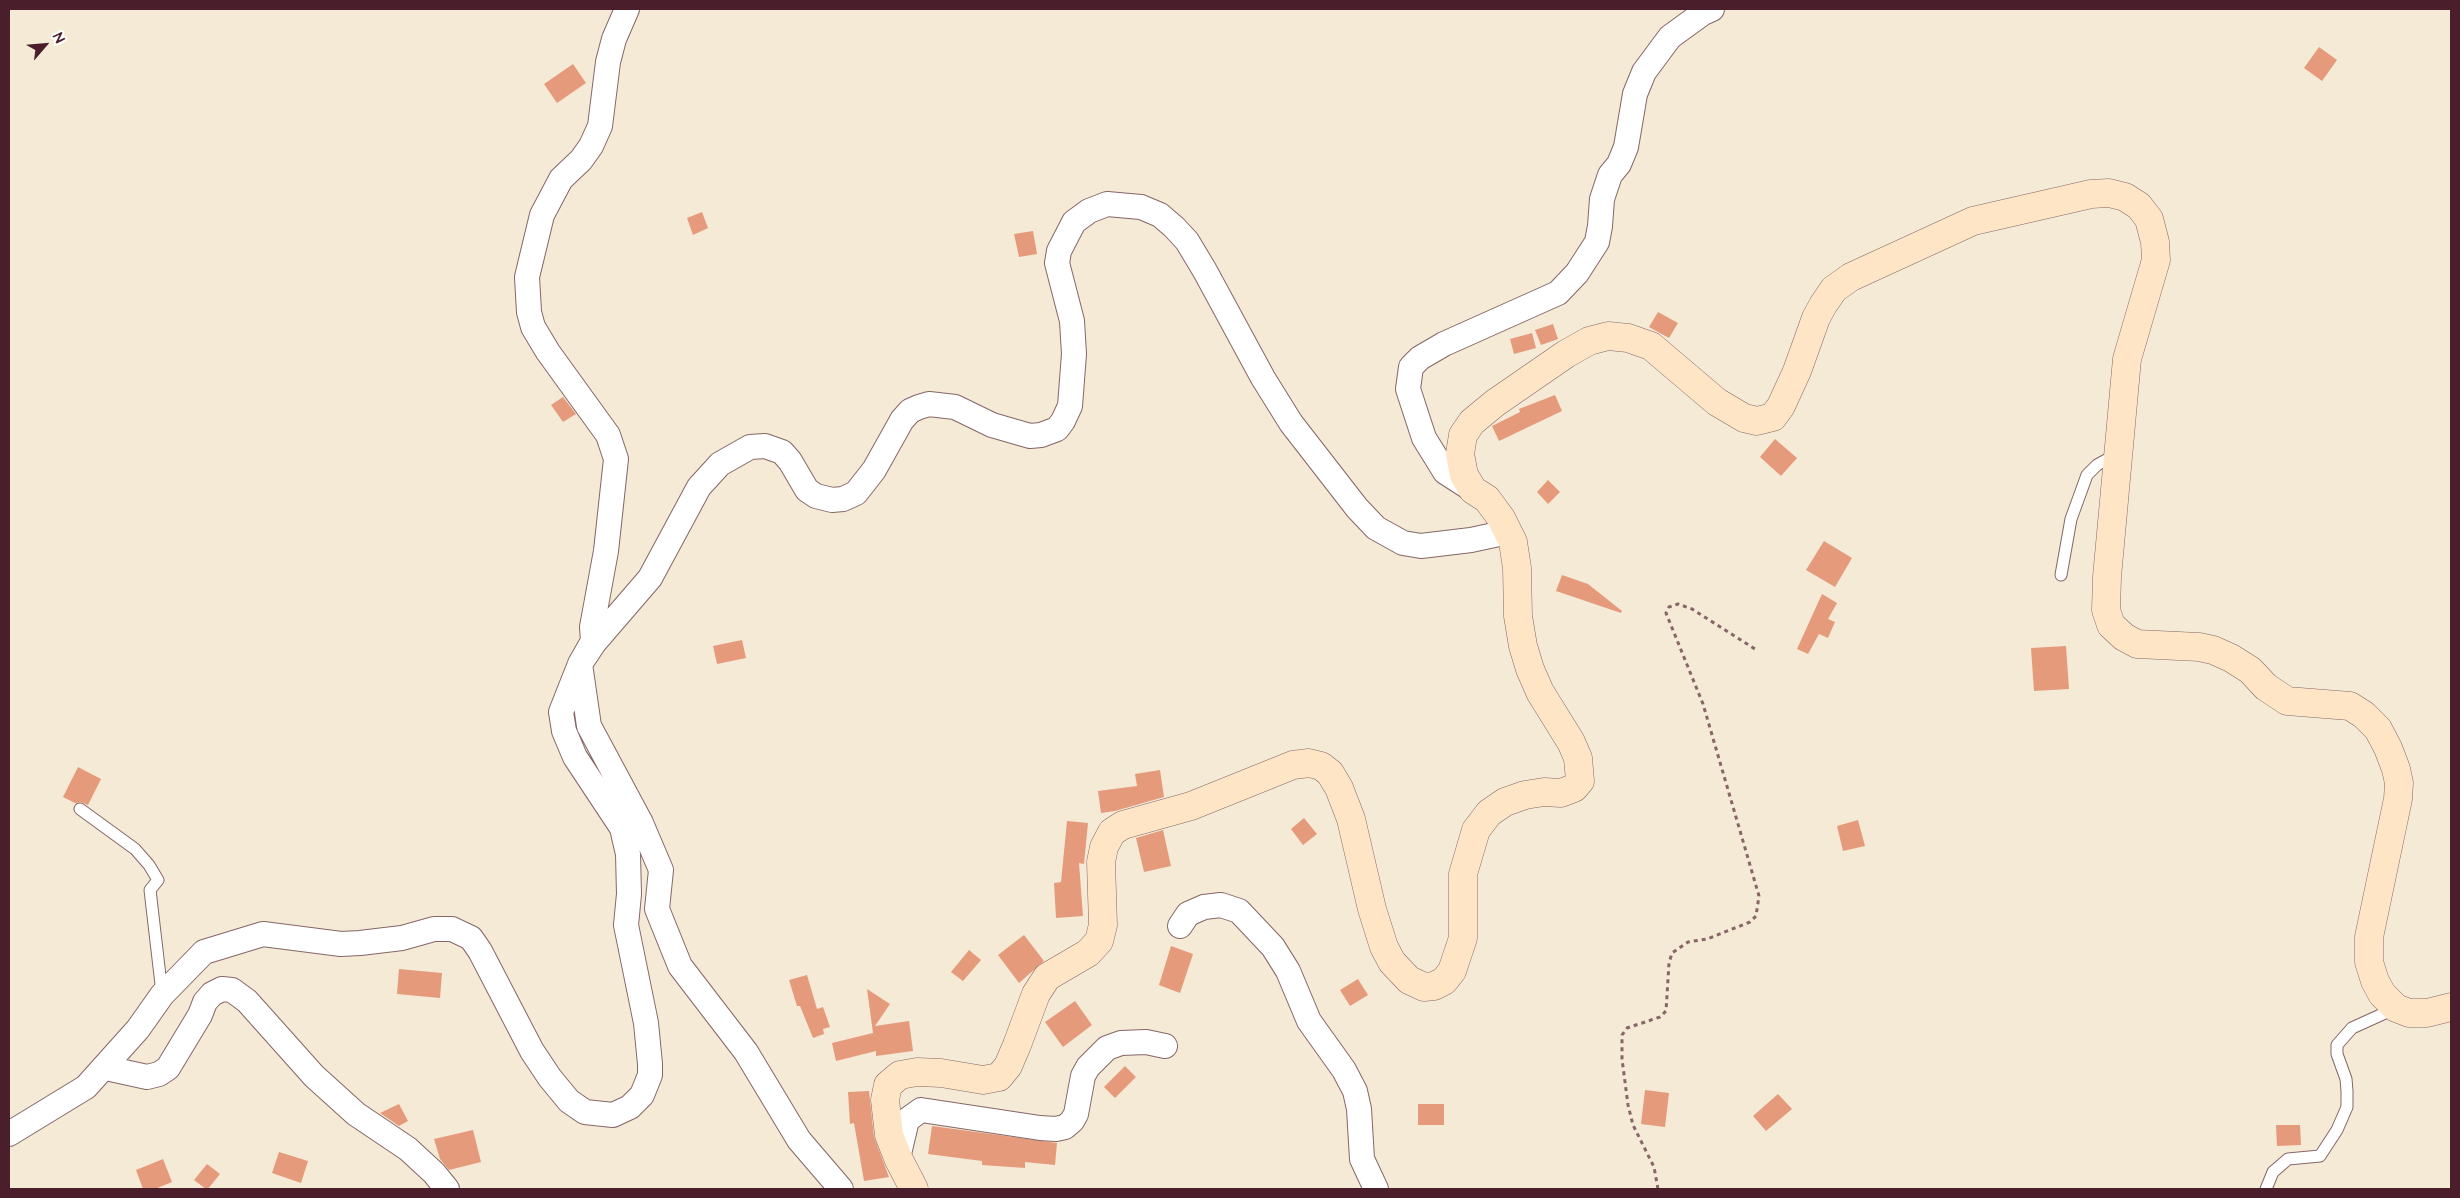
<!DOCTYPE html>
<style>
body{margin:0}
#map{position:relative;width:2460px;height:1198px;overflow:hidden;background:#f4ead6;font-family:"Architects Daughter",sans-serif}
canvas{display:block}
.frame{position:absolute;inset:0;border:10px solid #4a1f2b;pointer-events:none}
.north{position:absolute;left:20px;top:20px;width:50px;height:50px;-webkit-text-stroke:4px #fff;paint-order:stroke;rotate:63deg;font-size:14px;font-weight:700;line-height:20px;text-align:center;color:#4a1f2b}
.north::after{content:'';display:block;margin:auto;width:18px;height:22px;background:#4a1f2b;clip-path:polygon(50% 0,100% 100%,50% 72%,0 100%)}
</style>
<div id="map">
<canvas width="2460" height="1198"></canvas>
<div class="frame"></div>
<div class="north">N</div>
</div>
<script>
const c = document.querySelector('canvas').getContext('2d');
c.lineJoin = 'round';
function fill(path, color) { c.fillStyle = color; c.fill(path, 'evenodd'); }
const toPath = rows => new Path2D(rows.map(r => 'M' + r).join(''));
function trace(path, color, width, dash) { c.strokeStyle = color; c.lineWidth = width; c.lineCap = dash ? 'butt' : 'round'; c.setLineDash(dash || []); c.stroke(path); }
fill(toPath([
 [2319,47,2337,60,2322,81,2304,68],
 [573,64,586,83,557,103,544,84],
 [702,212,708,228,693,235,687,218],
 [1033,231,1037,254,1019,257,1014,234],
 [1658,312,1678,323,1669,338,1649,327],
 [1553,324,1558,339,1541,345,1535,330],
 [1532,333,1536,348,1514,354,1510,339],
 [1555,395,1562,411,1499,441,1492,426,1520,412,1519,409],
 [563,397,576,414,563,422,551,405],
 [1775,439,1797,458,1781,476,1760,457],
 [1548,480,1560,492,1548,504,1537,492],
 [1824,541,1852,558,1835,587,1806,570],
 [1562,575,1588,584,1622,611,1621,613,1556,591],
 [1822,594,1837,603,1828,619,1835,622,1828,638,1819,634,1808,654,1797,649],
 [742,640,746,658,717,664,713,646],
 [2066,646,2069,689,2034,691,2031,648],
 [78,767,101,779,88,805,81,802,75,803,63,797],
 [1160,770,1164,797,1115,811,1101,813,1098,791,1137,786,1135,774],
 [1304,818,1317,834,1303,845,1291,829],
 [1858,820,1865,846,1843,851,1837,826],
 [1067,821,1088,823,1084,864,1079,863,1083,916,1056,918,1054,883,1061,882],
 [1163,830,1171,866,1144,872,1136,838],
 [1024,935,1044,961,1019,983,998,955],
 [1171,946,1193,954,1180,993,1159,985],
 [969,950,981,960,963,981,951,972],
 [399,969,442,973,440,998,397,994],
 [807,975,817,1009,823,1007,830,1027,823,1029,824,1034,813,1038,800,1006,797,1006,789,980],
 [1358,979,1368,995,1350,1006,1340,990],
 [867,989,890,1004,875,1026,909,1021,913,1051,876,1056,876,1051,836,1061,832,1043,873,1033],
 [1075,1001,1092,1025,1063,1047,1045,1022],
 [1125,1066,1136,1077,1115,1098,1104,1087],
 [1645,1090,1669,1093,1665,1127,1641,1124],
 [869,1091,874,1137,889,1177,864,1181,854,1123,850,1124,848,1092],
 [1778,1094,1792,1109,1766,1131,1753,1116],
 [399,1104,408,1121,399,1126,380,1113],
 [1418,1104,1444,1104,1444,1125,1418,1125],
 [2276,1125,2300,1125,2301,1145,2277,1146],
 [932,1126,1057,1143,1055,1165,1025,1162,1025,1168,982,1165,982,1161,928,1154],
 [473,1130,481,1162,449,1170,440,1159,434,1139],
 [279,1152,308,1161,301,1183,272,1173],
 [163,1159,172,1182,155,1189,143,1189,136,1170],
 [207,1164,220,1174,208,1189,206,1189,194,1180]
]), '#e69a7c');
const lane = toPath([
 [2061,575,2071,519,2087,475,2097,465,2117,454],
 [80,809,135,849,149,865,158,880,150,890,162,993],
 [2266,1189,2273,1172,2288,1159,2320,1156,2337,1130,2347,1107,2347,1091,2346,1079,2337,1054,2337,1045,2352,1028,2396,1008]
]);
const street = toPath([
 [627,9,614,39,608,62,600,126,591,146,581,160,561,179,542,215,527,277,529,312,533,327,548,352,608,435,616,459,606,551,592,627,593,641,580,664,589,726,641,823,661,870,657,909,680,966,746,1052,799,1140,841,1189],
 [1473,490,1445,472,1424,438,1408,389,1411,367,1420,358,1444,344,1558,293,1577,273,1597,242,1600,226,1602,199,1610,175,1619,164,1626,147,1635,94,1644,72,1670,37,1703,13,1712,9],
 [1180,926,1188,914,1204,907,1221,905,1239,911,1273,947,1288,971,1309,1021,1344,1070,1355,1091,1359,1109,1362,1159,1376,1189],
 [106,1068,147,1077,159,1074,168,1068,200,1015,205,1002,212,994,222,989,232,990,247,1001,314,1076,356,1114,408,1149,434,1173,447,1189],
 [9,1134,86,1087,138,1029,162,995,204,952,263,934,341,944,360,943,402,938,434,929,452,929,471,938,480,951,532,1051,550,1078,569,1101,585,1112,613,1115,630,1107,642,1095,650,1075,650,1064,646,1023,626,925,629,894,628,854,622,828,575,757,564,731,561,712,580,664,594,643,650,578,699,487,720,464,750,447,765,446,782,452,790,461,807,490,816,496,832,500,843,499,856,493,874,470,902,420,910,411,919,407,929,404,955,407,992,425,1030,436,1041,435,1057,429,1063,421,1070,406,1074,354,1072,321,1057,263,1059,251,1074,222,1089,211,1107,204,1141,207,1160,215,1174,227,1187,241,1205,271,1263,378,1291,423,1357,508,1376,528,1403,543,1421,546,1471,540,1508,532],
 [898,1158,907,1120,921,1110,1040,1128,1056,1129,1065,1127,1072,1121,1076,1114,1083,1076,1088,1067,1107,1048,1121,1043,1146,1042,1165,1046]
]);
const secondary = toPath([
 [914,1189,898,1158,889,1135,885,1100,888,1085,900,1075,917,1072,941,1073,983,1080,999,1077,1008,1066,1017,1045,1036,994,1047,977,1088,953,1099,941,1103,925,1101,862,1104,847,1112,832,1123,825,1191,806,1293,765,1309,763,1321,766,1330,773,1339,788,1351,819,1372,909,1384,947,1392,962,1409,980,1424,987,1434,986,1444,981,1452,971,1463,938,1463,874,1476,830,1489,813,1505,802,1525,795,1544,792,1561,793,1574,788,1580,781,1578,758,1571,742,1540,692,1530,669,1523,646,1518,616,1517,568,1513,542,1501,518,1487,499,1473,490,1464,475,1460,454,1463,435,1472,422,1495,403,1566,354,1589,341,1608,336,1628,338,1651,346,1717,402,1744,418,1757,421,1773,417,1781,406,1797,371,1816,318,1823,305,1834,289,1851,277,1973,221,2091,194,2109,193,2125,197,2139,206,2149,219,2155,242,2156,260,2127,359,2107,577,2106,610,2111,625,2124,637,2137,644,2199,647,2213,650,2231,658,2250,670,2266,687,2287,701,2350,706,2364,715,2378,729,2388,748,2396,769,2399,783,2398,799,2369,937,2369,962,2375,981,2382,994,2396,1008,2409,1013,2427,1013,2451,1007]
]);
trace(lane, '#866667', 13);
trace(street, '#866667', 26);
trace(secondary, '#866667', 29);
trace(toPath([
 [1658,1189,1654,1167,1633,1125,1628,1105,1622,1059,1622,1035,1627,1028,1660,1017,1666,1011,1669,963,1672,953,1688,942,1707,939,1750,922,1756,916,1759,896,1703,704,1666,613,1669,607,1678,604,1692,609,1755,649]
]), '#866667', 3, [4, 4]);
trace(lane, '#fff', 11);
trace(street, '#fff', 24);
trace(secondary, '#fee5c5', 28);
</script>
